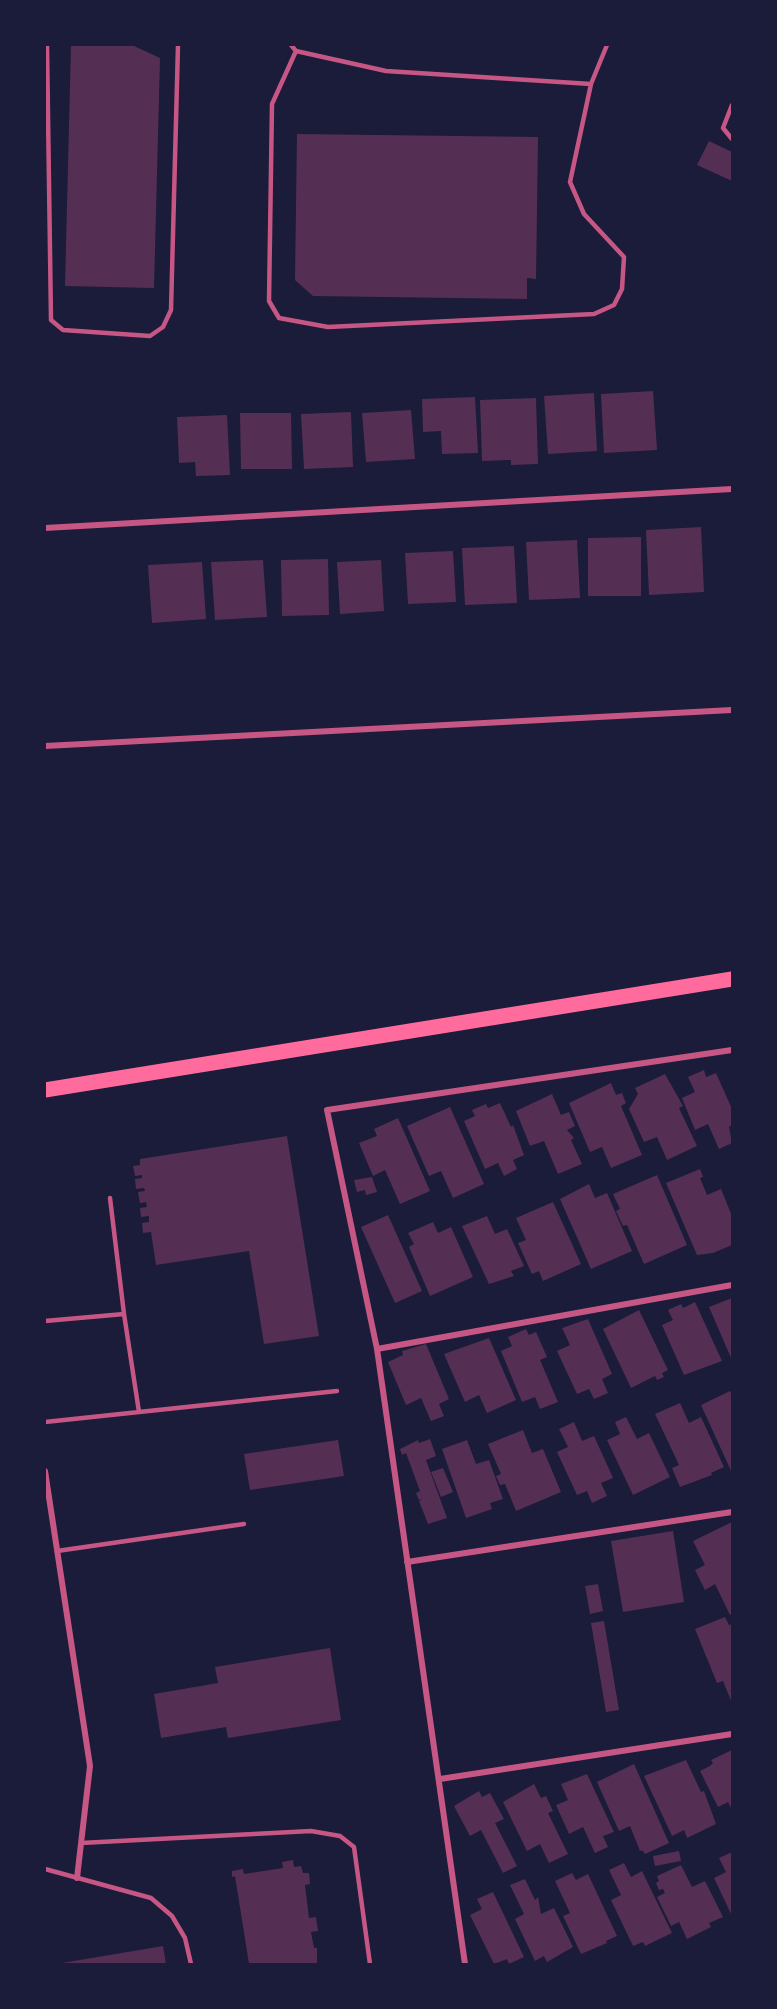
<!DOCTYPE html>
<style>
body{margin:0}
#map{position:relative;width:777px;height:2009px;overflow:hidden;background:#1b1b3a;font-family:"Alegreya Sans",sans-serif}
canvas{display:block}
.frame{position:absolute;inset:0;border:46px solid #1b1b3a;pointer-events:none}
</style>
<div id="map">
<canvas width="777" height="2009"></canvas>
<div class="frame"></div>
</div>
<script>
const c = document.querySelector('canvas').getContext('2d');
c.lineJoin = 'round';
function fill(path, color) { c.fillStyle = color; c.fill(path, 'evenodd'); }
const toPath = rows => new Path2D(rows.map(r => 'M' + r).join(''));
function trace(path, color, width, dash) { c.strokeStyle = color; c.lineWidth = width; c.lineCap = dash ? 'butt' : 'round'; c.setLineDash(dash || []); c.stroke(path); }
fill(toPath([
 [71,45,132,45,160,58,154,288,65,286],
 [297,134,538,137,536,279,527,278,527,299,313,296,295,280],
 [709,141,732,152,732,181,697,165],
 [653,391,657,450,604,453,601,394],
 [594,393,597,451,548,454,544,396],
 [475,397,478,453,442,454,441,431,423,432,422,399],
 [536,398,538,464,511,465,511,460,482,461,480,400],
 [411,410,415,459,366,462,362,413],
 [351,412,353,467,304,469,301,414],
 [240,413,291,413,292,469,241,469],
 [227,415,230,475,196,476,195,462,179,463,177,417],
 [701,527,704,592,649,595,646,530],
 [641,537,641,596,588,596,588,538],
 [577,540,580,598,529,600,526,542],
 [514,546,517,603,465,605,462,548],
 [453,551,456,602,408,604,405,553],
 [328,559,329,615,282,616,281,560],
 [263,560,267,617,215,620,211,562],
 [381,560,384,611,340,614,337,562],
 [202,562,206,619,152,623,148,565],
 [704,1070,706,1077,716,1073,732,1109,732,1125,729,1127,732,1143,719,1149,708,1124,695,1130,682,1098,695,1092,688,1077],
 [665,1074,683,1106,679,1108,697,1146,667,1160,657,1137,644,1142,629,1109,638,1094,635,1088],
 [611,1083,616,1095,622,1093,626,1103,621,1106,642,1155,611,1168,602,1147,590,1152,569,1103],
 [552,1094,561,1115,569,1112,575,1126,567,1130,574,1138,571,1140,582,1164,558,1174,544,1141,530,1146,516,1111],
 [500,1103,511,1127,513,1125,524,1155,513,1160,517,1169,504,1176,498,1163,485,1169,464,1121,475,1116,472,1110,486,1104,488,1108],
 [450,1107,484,1184,453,1198,441,1171,429,1176,407,1126],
 [398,1118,430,1191,400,1204,385,1170,373,1176,359,1143,377,1136,374,1129],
 [287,1136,319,1336,264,1344,249,1251,156,1265,151,1232,143,1233,142,1223,149,1222,149,1216,141,1217,140,1208,147,1207,146,1202,140,1203,138,1192,145,1191,144,1188,136,1189,135,1179,142,1178,142,1175,135,1176,133,1166,140,1165,140,1159],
 [700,1169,703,1177,700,1178,707,1195,721,1189,732,1216,732,1245,713,1253,697,1255,666,1183],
 [657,1175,687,1245,644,1264,627,1225,623,1226,616,1211,620,1209,613,1194],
 [372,1177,377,1192,366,1195,365,1190,357,1192,354,1180],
 [589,1184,595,1198,607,1193,632,1251,591,1269,560,1199],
 [553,1202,581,1264,543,1281,539,1271,532,1274,518,1243,526,1240,516,1218],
 [388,1215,422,1291,395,1303,361,1227],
 [487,1216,495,1234,507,1229,524,1266,511,1271,514,1276,489,1284,462,1226],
 [433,1222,438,1233,451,1227,473,1277,430,1296,409,1247,414,1244,408,1233],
 [732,1298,732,1360,709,1307],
 [695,1302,722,1361,684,1375,662,1325,673,1320,668,1310,681,1304,683,1308],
 [639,1310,668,1370,662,1373,664,1377,657,1380,655,1376,631,1388,603,1329],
 [588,1319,612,1374,602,1379,608,1393,594,1399,589,1389,577,1394,557,1351,570,1345,562,1328],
 [526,1329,529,1335,536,1332,547,1357,540,1360,558,1402,540,1409,535,1397,522,1402,501,1351,512,1346,508,1337],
 [489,1338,516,1400,487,1413,479,1395,465,1402,444,1354],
 [426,1344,449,1399,439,1404,444,1416,431,1421,421,1398,406,1405,388,1362,403,1355,402,1351],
 [730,1391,732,1396,732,1473,701,1405],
 [680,1403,689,1423,701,1417,724,1467,711,1473,712,1475,680,1487,672,1468,679,1465,655,1414],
 [626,1417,637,1439,649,1433,670,1477,633,1495,607,1440,620,1434,615,1422],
 [574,1422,582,1441,594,1436,613,1478,601,1483,607,1496,592,1503,587,1491,577,1495,557,1452,568,1447,559,1429],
 [523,1430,532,1453,543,1449,561,1492,516,1511,505,1484,500,1485,496,1476,501,1474,488,1444],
 [430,1439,436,1456,426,1460,447,1518,428,1524,419,1501,423,1498,419,1500,416,1493,420,1491,406,1453,402,1455,400,1449,418,1440,419,1443],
 [338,1440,344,1476,250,1490,244,1454],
 [467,1440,476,1464,489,1460,503,1499,490,1503,492,1509,466,1518,442,1449],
 [443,1468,453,1492,441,1497,431,1472],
 [732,1522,732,1614,730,1615,715,1584,705,1590,695,1570,705,1565,693,1541],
 [673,1531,684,1602,623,1612,611,1541],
 [598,1584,603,1611,590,1614,585,1586],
 [725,1617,729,1625,732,1624,732,1703,723,1681,717,1683,695,1629],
 [604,1621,619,1710,606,1712,591,1623],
 [330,1648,341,1720,228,1738,226,1727,161,1738,154,1694,218,1683,215,1667],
 [732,1750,732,1810,728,1802,718,1807,700,1771,710,1766,713,1763,711,1760],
 [686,1760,701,1792,704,1791,716,1824,687,1838,684,1830,672,1836,644,1776],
 [634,1764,669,1843,645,1854,642,1850,640,1851,630,1826,619,1831,597,1782],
 [587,1774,614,1832,603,1836,608,1847,595,1853,583,1827,569,1834,556,1805,568,1800,561,1784],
 [534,1784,541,1798,546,1796,553,1811,548,1813,568,1854,549,1863,540,1844,527,1851,503,1802],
 [479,1791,482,1797,490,1793,504,1819,495,1823,517,1866,503,1873,481,1830,470,1836,454,1806],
 [679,1851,681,1861,655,1866,653,1856],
 [732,1852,732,1916,714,1878,726,1872,719,1858],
 [293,1860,294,1867,301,1866,303,1873,309,1873,310,1884,305,1885,309,1918,316,1917,318,1931,311,1932,314,1948,317,1948,317,1964,249,1964,235,1876,232,1877,232,1871,243,1869,244,1874,283,1868,282,1862],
 [624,1863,631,1877,642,1871,672,1933,645,1946,643,1942,633,1946,611,1900,621,1895,609,1870],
 [681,1865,692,1887,705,1881,723,1917,709,1923,711,1927,687,1939,679,1922,671,1926,657,1897,665,1893,663,1889,659,1890,656,1883,659,1881,657,1876],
 [572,1873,576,1880,588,1874,617,1936,606,1941,607,1943,581,1954,563,1916,570,1913,555,1881],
 [525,1879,535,1900,538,1897,541,1914,554,1908,573,1947,547,1962,544,1956,535,1961,515,1919,524,1914,510,1885],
 [493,1892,524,1957,509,1964,507,1959,494,1964,470,1915,482,1909,477,1899],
 [163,1946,166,1964,62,1964,62,1963]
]), '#542f53');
trace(toPath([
 [47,45,51,320,63,330,150,336,163,327,171,310,178,45],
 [291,45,296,51,386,71,591,84],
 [296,51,272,104,269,301,279,318,328,327,594,314,614,305,622,289,624,257,584,214,570,182,591,84,607,45],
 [732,105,723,128,732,139],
 [110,1198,124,1314],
 [45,1321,124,1314,139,1412],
 [45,1422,337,1391],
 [57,1551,244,1524],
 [81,1843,311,1831,340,1836,354,1847,370,1964],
 [45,1869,151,1898,172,1916,185,1938,191,1964]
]), '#c65784', 4.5);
trace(toPath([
 [45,528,732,489],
 [45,746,732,710],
 [377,1349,732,1285],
 [45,1471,90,1766,77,1878],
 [407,1562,732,1512],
 [440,1779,732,1734],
 [465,1964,377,1349,327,1110,732,1050]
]), '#c65784', 6);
trace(toPath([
 [45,1090,732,979]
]), '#ff6b9d', 15);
</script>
